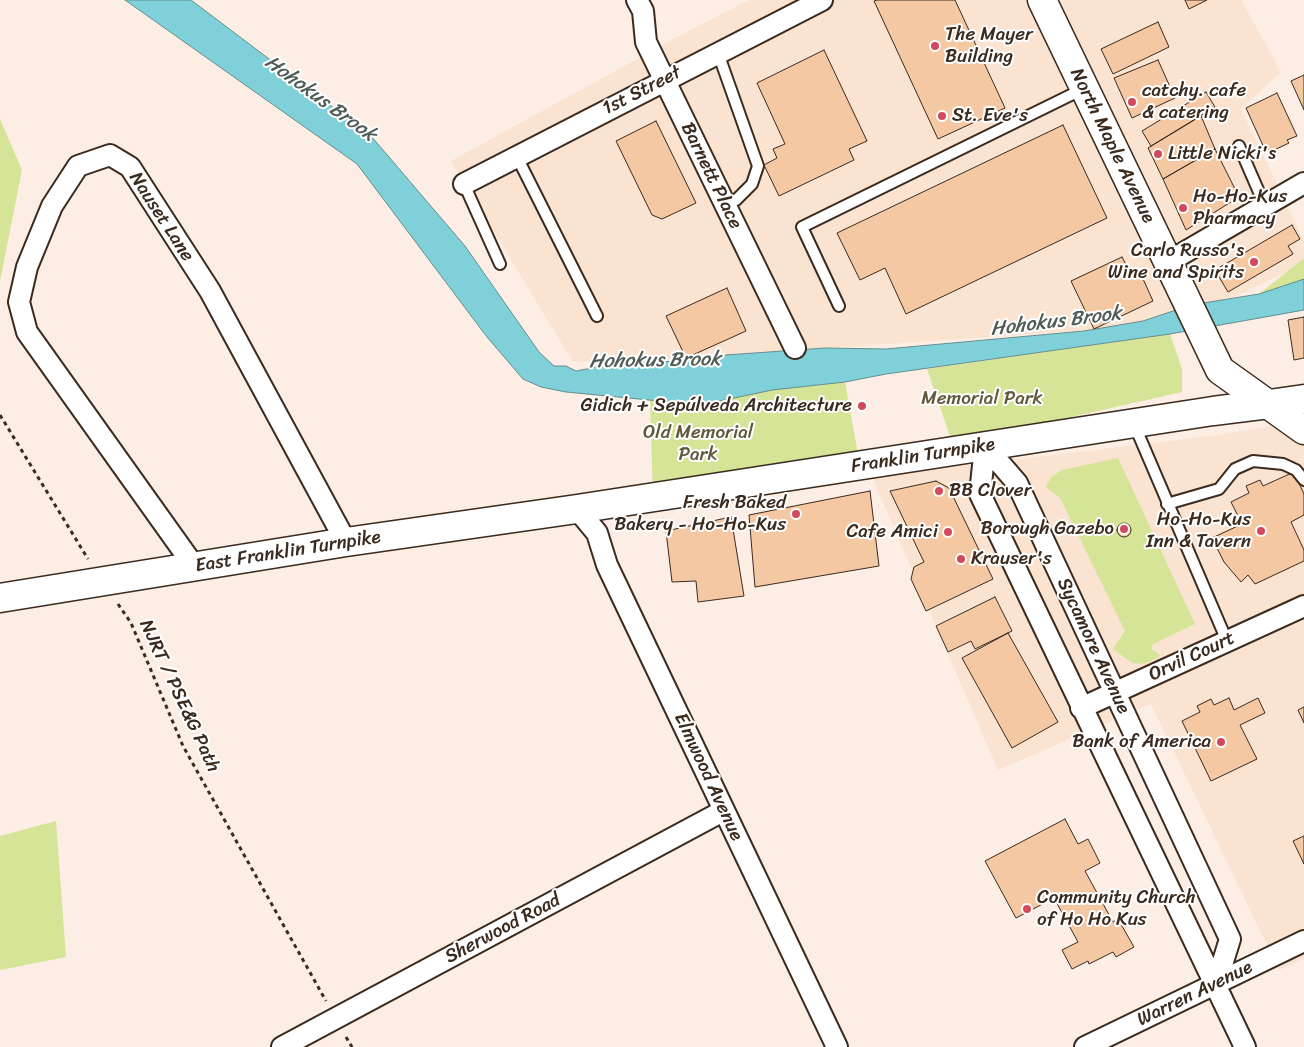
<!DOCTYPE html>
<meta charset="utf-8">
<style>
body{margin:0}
canvas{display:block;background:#fceee4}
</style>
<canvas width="1304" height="1047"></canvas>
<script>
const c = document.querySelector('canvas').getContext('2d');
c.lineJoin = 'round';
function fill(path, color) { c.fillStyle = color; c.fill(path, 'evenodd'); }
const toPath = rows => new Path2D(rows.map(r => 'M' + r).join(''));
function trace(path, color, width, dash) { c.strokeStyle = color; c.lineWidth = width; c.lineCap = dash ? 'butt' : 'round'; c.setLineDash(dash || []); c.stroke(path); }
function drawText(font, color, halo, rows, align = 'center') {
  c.font = font + ' Sriracha,sans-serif'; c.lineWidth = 4; c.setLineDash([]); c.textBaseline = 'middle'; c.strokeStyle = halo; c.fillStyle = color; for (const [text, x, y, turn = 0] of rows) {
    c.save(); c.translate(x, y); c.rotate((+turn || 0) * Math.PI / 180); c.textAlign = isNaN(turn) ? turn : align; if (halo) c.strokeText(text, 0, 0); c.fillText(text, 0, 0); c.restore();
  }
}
fill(toPath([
 [749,0,1241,0,1281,72,1241,109,1304,241,1304,264,1228,300,1191,305,1143,321,1105,329,686,358,573,362,451,161,681,35],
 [1304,421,1304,959,1279,970,1151,704,998,770,872,477,1210,436]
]), '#fae3d1');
fill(toPath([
 [0,119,22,170,0,281],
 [1304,258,1304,299,1251,296,1259,294],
 [1170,334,1182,369,1182,392,983,437,955,451,927,369],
 [845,382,860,465,653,498,650,400,665,401],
 [1118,458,1195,624,1153,644,1151,649,1159,654,1158,658,1143,664,1132,663,1113,649,1125,631,1060,498,1046,487,1052,476,1062,470],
 [56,821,66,957,0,970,0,836]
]), '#d6e498');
const water = toPath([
 [125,0,191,0,371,136,465,246,539,352,554,366,566,366,576,371,633,360,679,362,726,355,825,348,886,349,1084,331,1143,321,1191,305,1259,294,1304,279,1304,310,1170,334,886,374,845,382,772,390,701,405,566,392,541,387,523,379,487,337,357,164,125,0]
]);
fill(water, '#7fd0d8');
trace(water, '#648e8e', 1);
const building = toPath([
 [877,0,955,0,1005,108,938,139,874,1,877,0],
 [1185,0,1207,0,1189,9,1185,0],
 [1158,22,1169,47,1113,74,1101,49,1158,22],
 [824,50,867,141,849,149,854,160,779,196,764,165,777,158,773,149,785,144,757,83,824,50],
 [1158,60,1175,98,1132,118,1114,78,1158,60],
 [1304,75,1304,110,1291,81,1304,75],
 [1206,92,1215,107,1151,146,1142,131,1206,92],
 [1277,93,1297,136,1287,140,1289,143,1270,152,1268,149,1265,150,1246,108,1277,93],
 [1201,116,1215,149,1163,179,1148,148,1201,116],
 [656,121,696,203,662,219,652,215,616,141,656,121],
 [1063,125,1107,218,906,314,885,268,860,280,837,233,1063,125],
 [1215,149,1239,197,1186,230,1163,179,1215,149],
 [1292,225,1300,239,1288,246,1293,254,1228,292,1215,270,1292,225],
 [1122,257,1131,274,1139,270,1153,301,1094,329,1071,281,1122,257],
 [727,288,746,331,686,358,666,316,727,288],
 [1304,317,1304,358,1294,360,1288,320,1304,317],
 [1294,472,1304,494,1304,515,1291,522,1304,550,1304,561,1255,584,1248,575,1241,582,1224,562,1212,538,1242,524,1231,502,1249,493,1246,486,1260,480,1263,486,1294,472],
 [936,481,949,488,993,579,926,611,911,579,914,567,924,562,890,491,936,481],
 [870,491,879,566,755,587,749,515,870,491],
 [731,517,744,596,698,602,696,581,672,582,666,531,731,517],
 '1117 530a7 7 0 1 1 14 0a7 7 0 1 1-14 0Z',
 [995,597,1012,631,975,649,971,641,948,652,936,626,995,597],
 [1008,633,1058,722,1012,748,962,658,1008,633],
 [1229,698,1234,710,1258,698,1265,713,1240,725,1257,759,1211,781,1182,721,1200,712,1197,706,1211,699,1214,705,1229,698],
 [1304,707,1304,723,1298,710,1304,707],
 [1065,819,1078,844,1088,839,1100,863,1085,871,1113,922,1118,919,1134,947,1116,957,1113,952,1089,964,1088,961,1072,969,1062,950,1078,942,1054,898,1016,918,985,861,1065,819],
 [1304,836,1304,864,1293,841,1304,836]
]);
fill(building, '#f5c8a4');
trace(building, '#3b2a1e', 1);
const lane = toPath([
 [718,53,758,166,752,184,736,200,725,204],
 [1239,146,1265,206],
 [517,157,597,316],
 [464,184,500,264],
 [839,306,802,227,1083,89],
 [1134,424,1227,641],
 [1167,504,1219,489,1235,469,1253,461,1283,464,1296,470,1304,480]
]);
const street = toPath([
 [637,0,643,11,646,42,795,348],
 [464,184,822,0],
 [1168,262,1304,183],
 [985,446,980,494,1245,1047],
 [985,446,1017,483,1230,939,1216,984],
 [577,509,597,533,607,565,837,1047],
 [194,566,27,332,19,302,27,267,52,206,78,166,110,155,130,167,210,291,346,542],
 [1081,708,1304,606],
 [282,1047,723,811],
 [1085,1047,1304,941]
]);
const secondary = toPath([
 [0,598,346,542,577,509,1213,411,1269,404]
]);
const primary = toPath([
 [1042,0,1220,370,1304,430],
 [1269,404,1304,399]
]);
trace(lane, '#3b2a1e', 14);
trace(street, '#3b2a1e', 24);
trace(secondary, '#3b2a1e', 31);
trace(primary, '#3b2a1e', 31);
trace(toPath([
 [0,415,88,559],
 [118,604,131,623,183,746,326,1001],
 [346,1037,352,1047]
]), '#3b2a1e', 3, [4, 4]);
trace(lane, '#fff', 10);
trace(street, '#fff', 20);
trace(secondary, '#fff', 28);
trace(primary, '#fff', 28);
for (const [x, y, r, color] of [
 [935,46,5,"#d1495b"],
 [1132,102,5,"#d1495b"],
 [942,116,5,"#d1495b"],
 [1158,154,5,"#d1495b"],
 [1183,208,5,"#d1495b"],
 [1254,262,5,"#d1495b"],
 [862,406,5,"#d1495b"],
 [939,491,5,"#d1495b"],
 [796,514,5,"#d1495b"],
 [1124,529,5,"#d1495b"],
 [1261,531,5,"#d1495b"],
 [948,532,5,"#d1495b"],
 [961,559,5,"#d1495b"],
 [1221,742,5,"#d1495b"],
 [1027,909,5,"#d1495b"]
]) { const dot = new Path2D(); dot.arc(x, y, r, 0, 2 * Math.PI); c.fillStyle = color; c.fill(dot); trace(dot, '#fff', 2); }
drawText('19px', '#3b2a1e', '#fff', [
 ["The Mayer",945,35],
 ["Building",945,57],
 ["catchy. cafe",1142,91],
 ["& catering",1142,113],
 ["St. Eve's",952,116],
 ["Little Nicki's",1168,154],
 ["Ho-Ho-Kus",1193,197],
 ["Pharmacy",1193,219],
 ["Carlo Russo's",1244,251,"right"],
 ["Wine and Spirits",1244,273,"right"],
 ["Gidich + Sepúlveda Architecture",852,406,"right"],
 ["BB Clover",949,491],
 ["Fresh Baked",786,503,"right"],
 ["Bakery - Ho-Ho-Kus",786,525,"right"],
 ["Ho-Ho-Kus",1251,520,"right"],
 ["Inn & Tavern",1251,542,"right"],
 ["Borough Gazebo",1114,529,"right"],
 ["Cafe Amici",938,532,"right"],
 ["Krauser's",971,559],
 ["Bank of America",1211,742,"right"],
 ["Community Church",1037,898],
 ["of Ho Ho Kus",1037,920]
], 'left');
drawText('19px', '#3b2a1e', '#fff', [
 ["1st Street",642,91,-27],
 ["North Maple Avenue",1112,146,64],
 ["Barnett Place",711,176,64],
 ["Nauset Lane",161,217,57],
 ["Franklin Turnpike",923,456,-9],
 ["East Franklin Turnpike",288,552,-9],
 ["Sycamore Avenue",1093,646,65],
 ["Orvil Court",1192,657,-25],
 ["NJRT / PSE&G Path",179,696,65],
 ["Elmwood Avenue",708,777,65],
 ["Sherwood Road",503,929,-28],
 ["Warren Avenue",1195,994,-26]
]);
drawText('19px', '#62583c', '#fff', [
 ["Memorial Park",982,399],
 ["Old Memorial",698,433],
 ["Park",698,455]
]);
drawText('italic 20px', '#4f5c56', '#fff', [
 ["Hohokus Brook",320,99,36],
 ["Hohokus Brook",1056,322,-7],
 ["Hohokus Brook",655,361,-1]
]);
</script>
